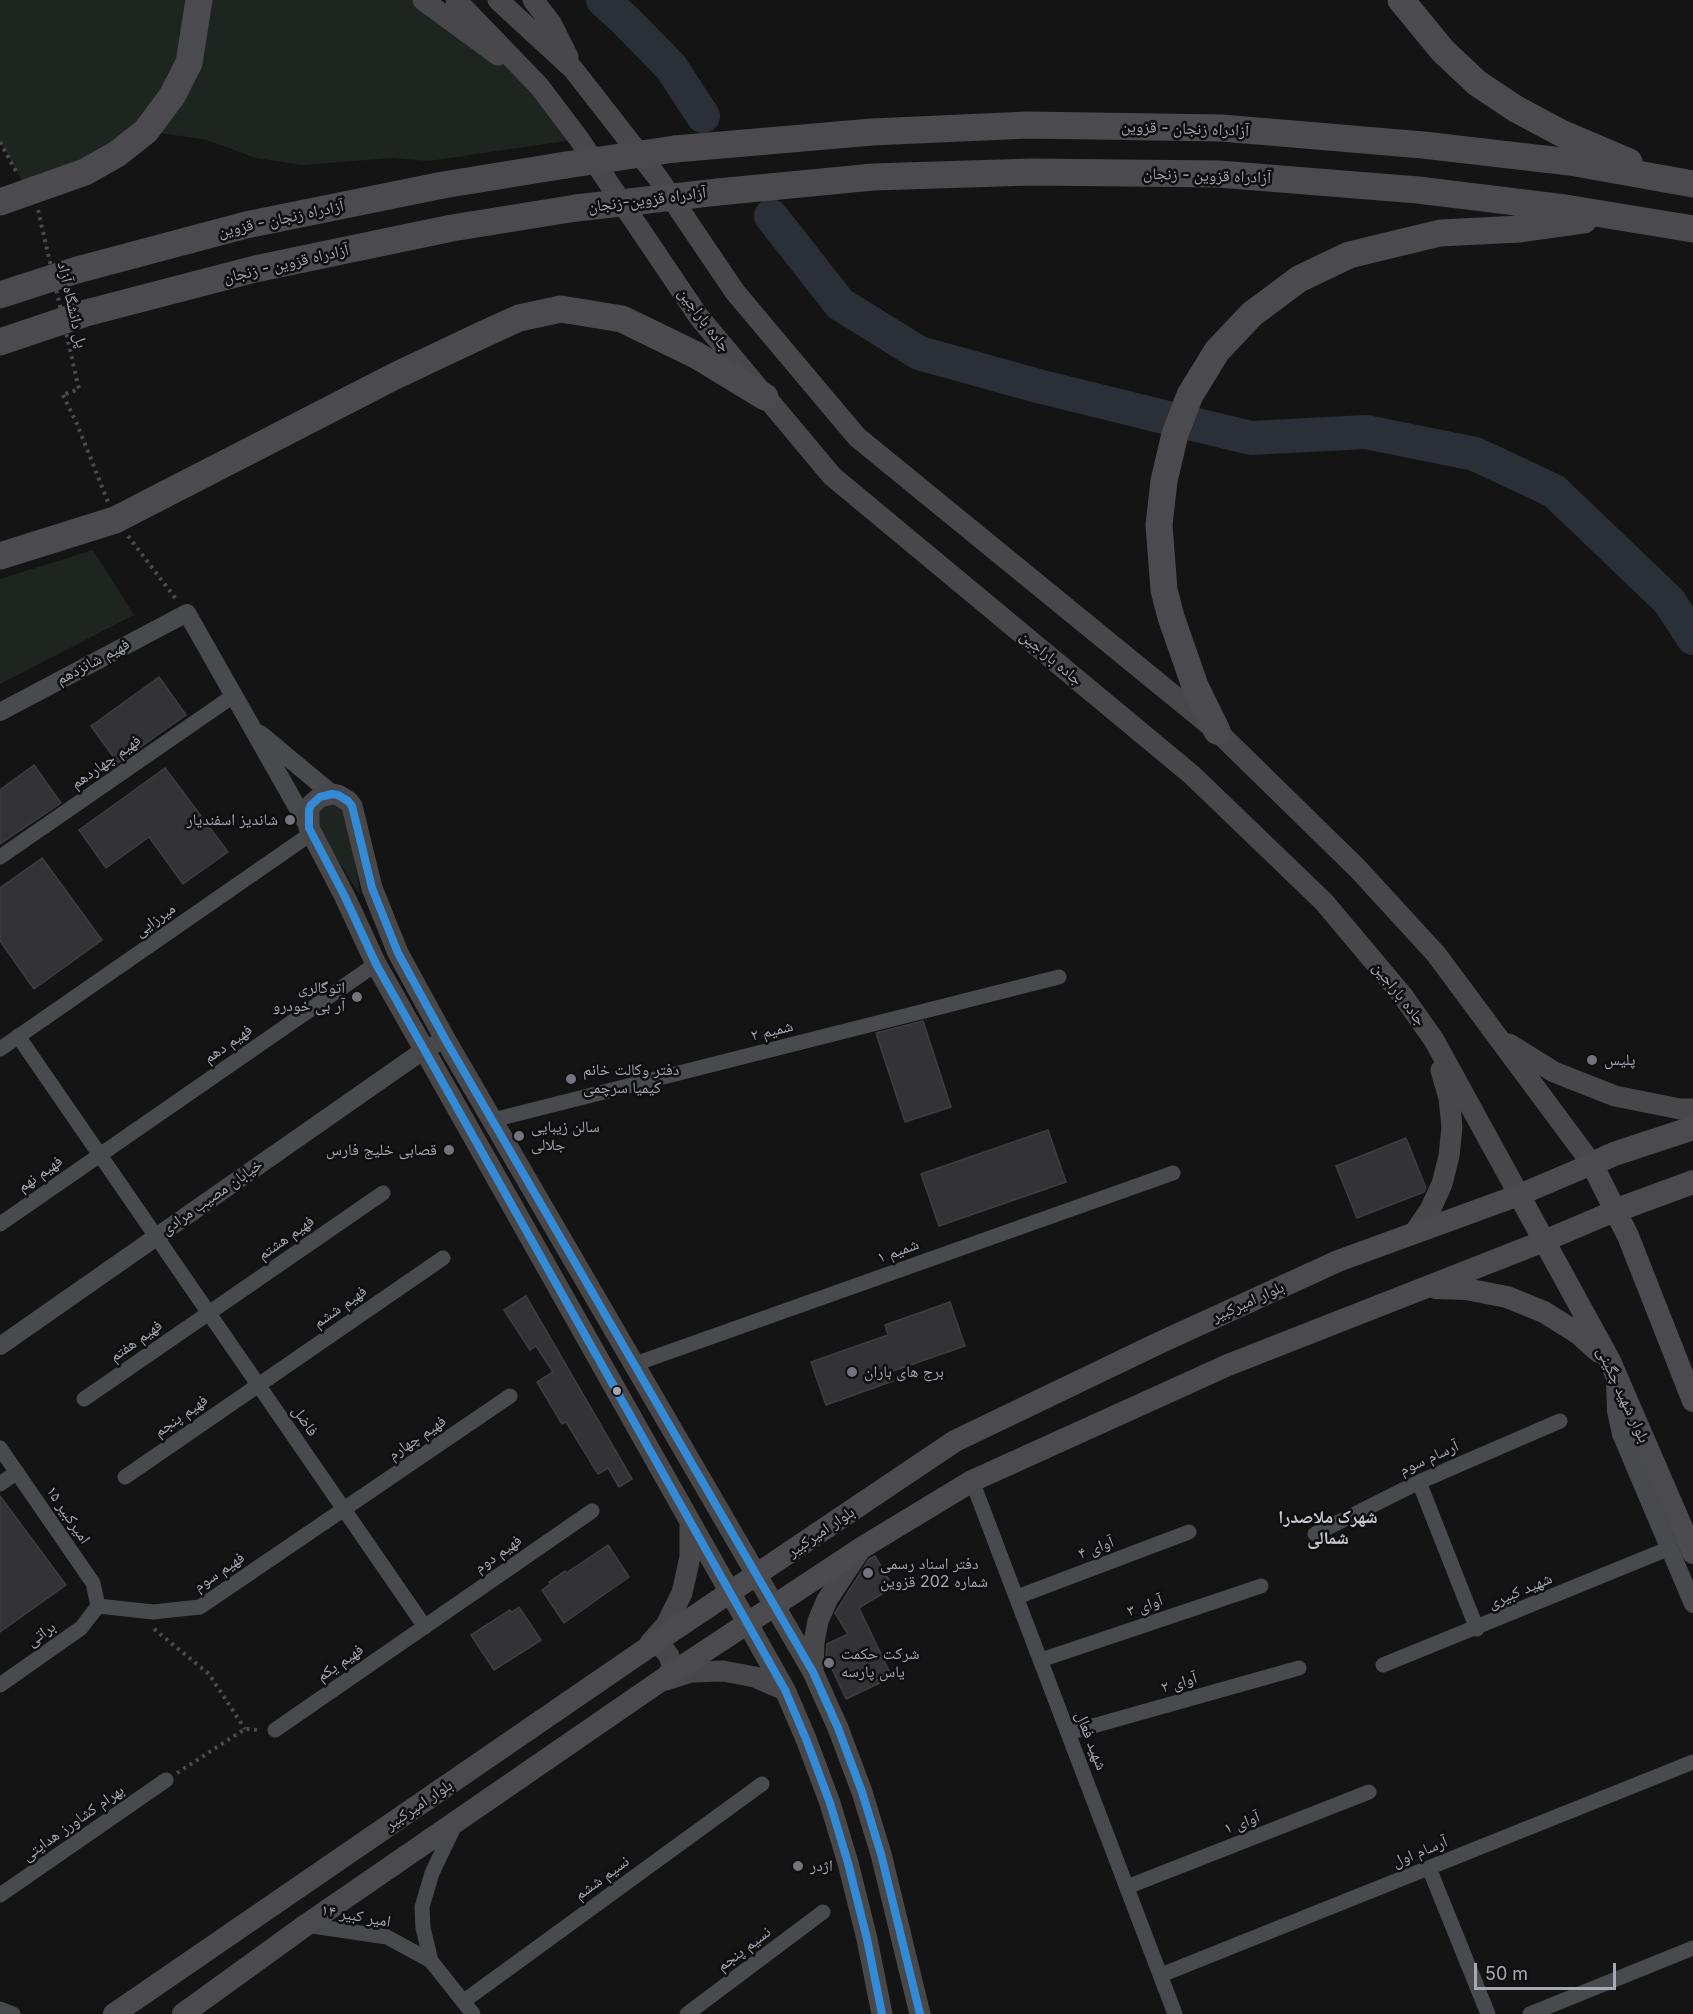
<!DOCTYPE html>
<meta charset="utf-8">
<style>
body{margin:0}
#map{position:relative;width:1693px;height:2014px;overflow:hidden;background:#141415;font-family:Inter,sans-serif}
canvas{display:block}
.scale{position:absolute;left:1474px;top:1963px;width:142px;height:27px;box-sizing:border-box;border:3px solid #a6a8b5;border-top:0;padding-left:8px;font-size:18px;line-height:21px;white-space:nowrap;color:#a6a8b5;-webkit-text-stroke:4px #0f0f10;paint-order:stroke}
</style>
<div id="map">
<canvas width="1693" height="2014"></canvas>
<div class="scale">50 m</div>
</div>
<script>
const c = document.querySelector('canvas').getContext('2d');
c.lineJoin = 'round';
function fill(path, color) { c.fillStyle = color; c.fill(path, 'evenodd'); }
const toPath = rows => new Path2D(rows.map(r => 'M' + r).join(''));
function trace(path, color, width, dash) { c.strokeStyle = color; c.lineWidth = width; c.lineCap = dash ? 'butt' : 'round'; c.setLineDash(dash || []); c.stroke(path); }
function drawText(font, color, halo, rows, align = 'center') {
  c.font = font + ' Inter,"Noto Naskh Arabic",sans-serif'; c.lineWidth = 5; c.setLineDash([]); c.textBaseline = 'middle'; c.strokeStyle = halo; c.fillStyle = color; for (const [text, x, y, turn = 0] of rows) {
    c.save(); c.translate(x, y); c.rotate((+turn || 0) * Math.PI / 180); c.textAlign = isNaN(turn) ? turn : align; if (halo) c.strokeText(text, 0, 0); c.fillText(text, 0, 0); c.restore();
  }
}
fill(toPath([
 [0,0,423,0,539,86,579,139,429,161,392,158,302,165,256,158,207,140,146,131,29,193,0,142],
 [93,550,134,615,0,684,0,579],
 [331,803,338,805,348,815,360,895,317,828,318,812,323,806]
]), '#1e2520');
trace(toPath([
 [603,0,626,21,671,67,703,116],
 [771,216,840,304,919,353,1038,386,1168,418],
 [1193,424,1251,438,1366,432,1475,454,1554,491,1669,601,1693,638]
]), '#2b2f37', 34);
const building = toPath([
 [159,677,186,715,118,763,91,726,159,677],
 [34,765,61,803,0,844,0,790,34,765],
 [165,768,228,852,183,884,149,837,106,868,79,830,165,768],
 [42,858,102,940,34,989,0,941,0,888,42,858],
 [923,1021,951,1107,905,1122,876,1033,923,1021],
 [1048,1130,1066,1182,939,1226,921,1174,1048,1130],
 [1406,1138,1426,1188,1424,1192,1357,1218,1336,1166,1406,1138],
 [526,1296,632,1479,619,1487,608,1468,598,1474,566,1422,562,1424,537,1382,553,1372,536,1346,530,1350,504,1310,526,1296],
 [950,1302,965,1346,890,1372,893,1381,826,1405,811,1362,888,1335,885,1325,950,1302],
 [0,1496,66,1585,0,1632,0,1496],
 [608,1545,629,1577,564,1623,542,1590,550,1584,549,1582,565,1571,566,1573,608,1545],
 [875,1556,893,1587,859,1608,892,1677,846,1699,826,1656,827,1644,848,1634,835,1613,869,1559,875,1556],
 [519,1607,541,1640,494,1670,471,1635,510,1610,512,1612,519,1607]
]);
fill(building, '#333335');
trace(building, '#3d3e41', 1.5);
trace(toPath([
 [0,142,17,173],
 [63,395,77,424,108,502],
 [128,536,176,599],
 [154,1629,209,1674,245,1729],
 [177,1773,245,1729,259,1730]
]), '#4a4a4f', 4, [3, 4.5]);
trace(toPath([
 [0,857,233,696],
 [18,1036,425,1627],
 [0,1049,312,833],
 [493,1120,1059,977],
 [0,1224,376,964],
 [635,1364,1173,1173],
 [84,1399,383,1193],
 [0,1448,93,1583,98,1606],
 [125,1477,443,1258],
 [972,1481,1175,2014],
 [1419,1482,1477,1629],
 [0,1484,17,1472],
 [1315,1534,1419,1482,1560,1421],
 [1017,1597,1189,1532],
 [98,1606,153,1612,200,1607,510,1396],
 [1041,1660,1261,1586],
 [1383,1665,1670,1548],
 [0,1685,81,1628,98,1606],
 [275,1730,592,1511],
 [1068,1733,1299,1668],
 [1429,1868,1488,2014],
 [1127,1887,1369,1792],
 [0,1895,166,1780],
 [306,1925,387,1937,431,1961,473,2014],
 [431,1961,423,1928,422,1907,432,1873,455,1825],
 [1161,1975,1693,1762],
 [464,2001,762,1784],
 [0,2009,13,2014],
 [687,2014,823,1912],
 [1530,2014,1693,1948]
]), '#494a4d', 15);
trace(toPath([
 [0,712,187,613,309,828],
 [260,734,332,794],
 [0,1346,424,1050,445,1039],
 [1615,1379,1616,1411,1621,1434,1693,1604]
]), '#494a4d', 18);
trace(toPath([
 [423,0,498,55],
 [456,0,539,86,579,139,699,317,832,476,1192,775,1324,902,1403,996,1434,1040,1519,1195],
 [498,0,573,69,658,178,735,292,857,437,1217,731,1358,869,1436,954,1592,1164],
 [533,0,551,23,568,57],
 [1509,1044,1554,1072,1615,1096,1680,1109,1693,1109],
 [1414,1233,1430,1210,1442,1184,1449,1156,1452,1127,1449,1098,1441,1070],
 [650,1643,666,1625,682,1593,690,1557,690,1525],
 [653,1644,663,1648,669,1656,672,1665,669,1675],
 [813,1671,814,1642,818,1621,827,1600,860,1550],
 [666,1680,691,1672,723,1671,755,1677,785,1690],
 [882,2014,867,1939,848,1863,830,1803,806,1739,785,1690,376,964,345,897,309,828,309,810,311,805,320,797,332,794,338,795,348,801,352,806,372,888,398,953,445,1039,813,1672,838,1728,862,1792,881,1854,920,2014]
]), '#48484b', 21);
trace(toPath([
 [1519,1195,1610,1361,1693,1553],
 [1436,1288,1466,1289,1507,1297,1544,1312,1579,1334,1599,1352],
 [114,2014,653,1644,955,1441,1159,1343,1338,1261,1519,1195,1592,1164,1628,1236,1693,1401],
 [183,2014,306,1925,669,1675,863,1547,972,1481,1228,1365,1544,1241,1617,1210]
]), '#4b4b4f', 22);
trace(toPath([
 [1592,1164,1614,1154,1693,1128],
 [1617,1210,1693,1182]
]), '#4b4b4f', 24);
trace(toPath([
 [1401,0,1443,51,1477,83,1516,109,1561,133,1629,162],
 [675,149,872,132,1028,125,1222,128,1423,145,1570,162,1693,184],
 [718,192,873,177,1032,172,1219,174,1418,190,1565,208,1693,229],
 [0,202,85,172,117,154,146,131,172,96,189,63,199,0],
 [0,295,77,270,246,225,443,185,566,165],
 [0,342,86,313,255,269,452,228,576,208],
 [0,556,115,520,395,376,486,333,519,318,561,309,622,319,696,355,765,397],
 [1217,731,1195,686,1171,617,1164,590,1159,525,1164,481,1175,434,1190,395,1217,351,1252,314,1299,279,1349,255,1440,233,1520,229,1584,220]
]), '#4b4b4f', 27);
trace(toPath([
 [38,210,79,389,63,395]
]), '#4a4a4f', 4, [3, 4.5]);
trace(toPath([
 [566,165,675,149],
 [576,208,718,192]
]), '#4b4b4f', 27);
trace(toPath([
 [882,2014,867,1939,848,1863,830,1803,806,1739,785,1690,376,964,345,897,309,828,309,810,311,805,320,797,332,794,338,795,348,801,352,806,372,888,398,953,445,1039,813,1672,838,1728,862,1792,881,1854,920,2014]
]), '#338bd7', 8);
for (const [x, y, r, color] of [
 [290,820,6,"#73747d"],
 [357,997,6,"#73747d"],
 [1592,1060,6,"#73747d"],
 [571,1079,6,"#73747d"],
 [519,1136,6,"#73747d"],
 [449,1150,6,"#73747d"],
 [852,1372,6,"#73747d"],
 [617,1391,5,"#a6a8b5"],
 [868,1573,6,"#73747d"],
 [829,1663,6,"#73747d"],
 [798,1866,6,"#73747d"]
]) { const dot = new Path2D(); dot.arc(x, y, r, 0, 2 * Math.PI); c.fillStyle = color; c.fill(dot); trace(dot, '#0f0f10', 2); }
drawText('16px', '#a6a8b5', '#0f0f10', [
 ["آزادراه زنجان - قزوین",1185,129,2],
 ["آزادراه قزوین - زنجان",1207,176,2],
 ["آزادراه قزوین-زنجان",647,200,-7],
 ["آزادراه زنجان - قزوین",281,219,-12],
 ["آزادراه قزوین - زنجان",286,264,-13],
 ["پل دانشگاه آزاد",72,305,77],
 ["جاده باراجین",704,320,53],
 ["جاده باراجین",1051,658,40],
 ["فهیم شانزدهم",93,662,-28],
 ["فهیم چهاردهم",106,762,-35],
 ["میرزایی",155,920,-35],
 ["جاده باراجین",1399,994,52],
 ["شمیم ۲",772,1031,-14],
 ["فهیم دهم",228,1044,-35],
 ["فهیم نهم",40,1174,-35],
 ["خیابان مصیب مرادی",212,1197,-35],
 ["فهیم هشتم",286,1238,-35],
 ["شمیم ۱",898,1251,-20],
 ["بلوار امیرکبیر",1248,1302,-24],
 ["فهیم ششم",340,1307,-35],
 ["فهیم هفتم",136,1341,-35],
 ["بلوار شهید چگینی",1623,1395,65],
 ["فهیم پنجم",181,1416,-35],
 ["فاضل",305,1421,56],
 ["فهیم چهارم",417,1438,-34],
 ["آرسام سوم",1429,1458,-24],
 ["امیرکبیر ۱۵",68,1515,56],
 ["بلوار امیرکبیر",821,1532,-34],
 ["آوای ۴",1096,1548,-21],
 ["فهیم دوم",498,1554,-35],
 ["فهیم سوم",219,1572,-34],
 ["شهید کبیری",1520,1591,-23],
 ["آوای ۳",1145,1606,-19],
 ["براتی",41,1634,-35],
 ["فهیم یکم",340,1663,-35],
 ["آوای ۲",1179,1683,-16],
 ["شهید فعال",1091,1741,69],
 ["بلوار امیرکبیر",419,1805,-34],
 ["بهرام کشاورز هدایتی",73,1823,-35],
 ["آوای ۱",1242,1823,-21],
 ["آرسام اول",1420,1852,-22],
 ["نسیم ششم",602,1878,-36],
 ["امیر کبیر ۱۴",356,1916,10],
 ["نسیم پنجم",744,1949,-37]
]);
drawText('16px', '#a6a8b5', '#0f0f10', [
 ["شاندیز اسفندیار",278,820,"right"],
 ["اتوگالری",345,988,"right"],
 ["آر بی خودرو",345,1006,"right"],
 ["پلیس",1604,1060],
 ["دفتر وکالت خانم",583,1070],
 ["کیمیا سرچمی",583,1088],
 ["سالن زیبایی",531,1127],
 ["جلالی",531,1145],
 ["قصابی خلیج فارس",437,1150,"right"],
 ["برج های باران",864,1372],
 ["دفتر اسناد رسمی",880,1564],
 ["شماره 202 قزوین",880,1582],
 ["شرکت حکمت",841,1654],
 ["یاس پارسه",841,1672],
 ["اژدر",810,1866]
], 'left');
drawText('bold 18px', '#c7c8d1', '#0f0f10', [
 ["شهرک ملاصدرا",1328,1518],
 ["شمالی",1328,1539]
]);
</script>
